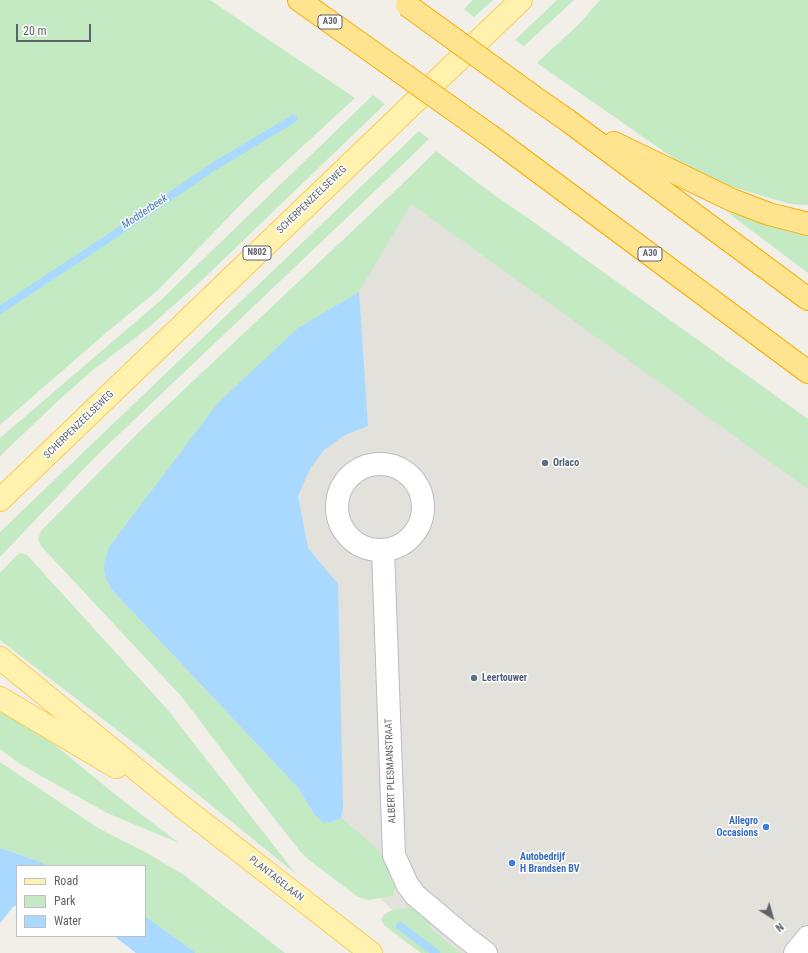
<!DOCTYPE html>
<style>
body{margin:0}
#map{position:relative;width:808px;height:953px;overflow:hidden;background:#f1efe7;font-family:"Roboto Condensed",sans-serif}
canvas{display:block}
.legend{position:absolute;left:16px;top:865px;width:130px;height:72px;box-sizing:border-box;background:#fff;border:1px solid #bfc0c3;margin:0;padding:5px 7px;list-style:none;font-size:12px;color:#5e6268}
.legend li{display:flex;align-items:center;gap:8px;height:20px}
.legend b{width:20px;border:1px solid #bfc0c3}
.north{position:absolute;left:752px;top:897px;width:40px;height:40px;-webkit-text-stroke:3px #fff;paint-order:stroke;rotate:143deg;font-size:11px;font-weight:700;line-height:16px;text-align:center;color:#5e6268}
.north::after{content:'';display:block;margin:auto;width:14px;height:18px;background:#5e6268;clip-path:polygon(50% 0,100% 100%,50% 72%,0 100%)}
.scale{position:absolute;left:16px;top:24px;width:75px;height:18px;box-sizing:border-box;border:2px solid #5e6268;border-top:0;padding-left:5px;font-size:12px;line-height:14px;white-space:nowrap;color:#5e6268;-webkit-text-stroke:3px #fff;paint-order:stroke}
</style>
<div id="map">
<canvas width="808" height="953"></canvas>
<ul class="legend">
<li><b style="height:5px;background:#fff2ae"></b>Road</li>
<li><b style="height:11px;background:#c3eac3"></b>Park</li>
<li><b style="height:11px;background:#a9d9ff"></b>Water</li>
</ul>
<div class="north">N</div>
<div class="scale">20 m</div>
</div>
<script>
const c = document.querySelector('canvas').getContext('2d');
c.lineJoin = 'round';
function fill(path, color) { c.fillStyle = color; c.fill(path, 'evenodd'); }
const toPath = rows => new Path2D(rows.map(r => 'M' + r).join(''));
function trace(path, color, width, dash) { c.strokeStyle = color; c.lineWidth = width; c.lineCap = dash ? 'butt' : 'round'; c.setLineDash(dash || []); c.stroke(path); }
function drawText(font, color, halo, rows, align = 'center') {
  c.font = font + ' "Roboto Condensed",sans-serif'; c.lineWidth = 3; c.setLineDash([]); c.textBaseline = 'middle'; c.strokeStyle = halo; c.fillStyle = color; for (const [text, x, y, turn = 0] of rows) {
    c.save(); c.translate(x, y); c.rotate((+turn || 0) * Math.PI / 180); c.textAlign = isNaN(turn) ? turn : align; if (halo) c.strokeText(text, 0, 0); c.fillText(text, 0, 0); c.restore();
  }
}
fill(toPath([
 [410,203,808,487,808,953,445,953,401,919,375,893,326,807,295,498,359,292]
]), '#e2e1db');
fill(toPath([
 [0,0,210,0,355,98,252,193,158,290,107,332,0,425],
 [473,0,493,0,474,17,464,9],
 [557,0,574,0,524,46,515,40],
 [600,0,808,0,808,205,790,204,702,178,537,63,581,22],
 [373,95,385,104,200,282,148,328,94,369,61,398,0,456,0,438,160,301,192,270],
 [419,131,429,139,377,189,95,457,0,557,0,532],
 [436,151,490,192,528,218,808,419,808,489,411,204,359,292,112,590,298,788,314,814,332,822,341,818,363,836,380,852,393,883,395,889,392,896,368,900,358,897,309,860,300,851,249,786,182,697,41,546,38,539,41,531,139,432,398,188],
 [727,212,792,231,808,232,808,273],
 [20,553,27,555,167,709,296,874,143,750,0,640,0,573,16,556],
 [0,709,38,731,117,796,179,843,107,813,20,764,0,749],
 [0,762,98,828,147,853,184,875,285,953,196,953,145,916,145,866,49,866,38,861,0,848],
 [409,908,417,908,430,920,431,928,433,931,461,953,421,953,385,926,381,920,383,916,386,913,396,909]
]), '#c3eac3');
fill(toPath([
 [359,292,368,426,345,435,324,450,310,469,298,496,308,548,338,584,343,807,341,818,332,822,324,823,314,814,298,788,112,590,106,579,104,566,106,557,109,547,218,403,298,328],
 [0,848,38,861,49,866,17,866,17,905,13,907,0,923],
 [145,916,196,953,136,953,114,936,145,936]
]), '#a9d9ff');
trace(toPath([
 [0,310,106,240,213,167,293,119],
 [400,926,436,953]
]), '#a9d9ff', 8);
const minor = toPath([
 '337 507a43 43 0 1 1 86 0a43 43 0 1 1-86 0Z',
 [383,550,394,855,407,884,415,895,465,937,486,953],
 [795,953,808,937]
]);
const major = toPath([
 [0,500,521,0],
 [0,658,180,805,371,953],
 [0,698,116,767]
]);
const highway = toPath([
 [299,0,361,44],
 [534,97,567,120,808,299],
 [492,137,808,372],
 [614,143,732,200,769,214,808,224]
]);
trace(minor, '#b9bcc1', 24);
trace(major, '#f9cd58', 24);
trace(highway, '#f8ac00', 24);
trace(minor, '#fff', 22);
trace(major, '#fff2ae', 22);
trace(highway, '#ffe490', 22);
const highwayBridge = toPath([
 [407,5,534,97],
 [361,44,492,137]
]);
trace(highwayBridge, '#f8ac00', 24, []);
trace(highwayBridge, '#ffe490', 22);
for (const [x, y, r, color] of [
 [545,463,4,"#5c6f8a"],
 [474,678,4,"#5c6f8a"],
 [766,827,4,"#3f7fe0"],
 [512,863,4,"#3f7fe0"]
]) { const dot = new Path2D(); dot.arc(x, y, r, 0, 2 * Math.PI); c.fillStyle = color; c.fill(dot); trace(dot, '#fff', 1.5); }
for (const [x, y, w] of [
 [330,22,24],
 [257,253,28],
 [650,254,24]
]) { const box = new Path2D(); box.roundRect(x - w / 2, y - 7, w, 14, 3); c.fillStyle = '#fff'; c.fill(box); trace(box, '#5e6268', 1); }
drawText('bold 9px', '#5e6268', null, [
 ["A30",330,22],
 ["N802",257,253],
 ["A30",650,254]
]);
drawText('10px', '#5e6268', '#fff', [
 ["SCHERPENZEELSEWEG",312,200,-44],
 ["SCHERPENZEELSEWEG",79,425,-44],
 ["ALBERT PLESMANSTRAAT",391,771,-92],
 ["PLANTAGELAAN",276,879,38]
]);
drawText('bold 10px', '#4e5e75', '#fff', [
 ["Orlaco",553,463],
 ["Leertouwer",482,678]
], 'left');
drawText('bold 10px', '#366cbe', '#fff', [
 ["Allegro",758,821],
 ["Occasions",758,833],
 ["Autobedrijf",520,857,"left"],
 ["H Brandsen BV",520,869,"left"]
], 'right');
drawText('italic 11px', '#3e78b8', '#fff', [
 ["Modderbeek",145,212,-34]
]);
</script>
